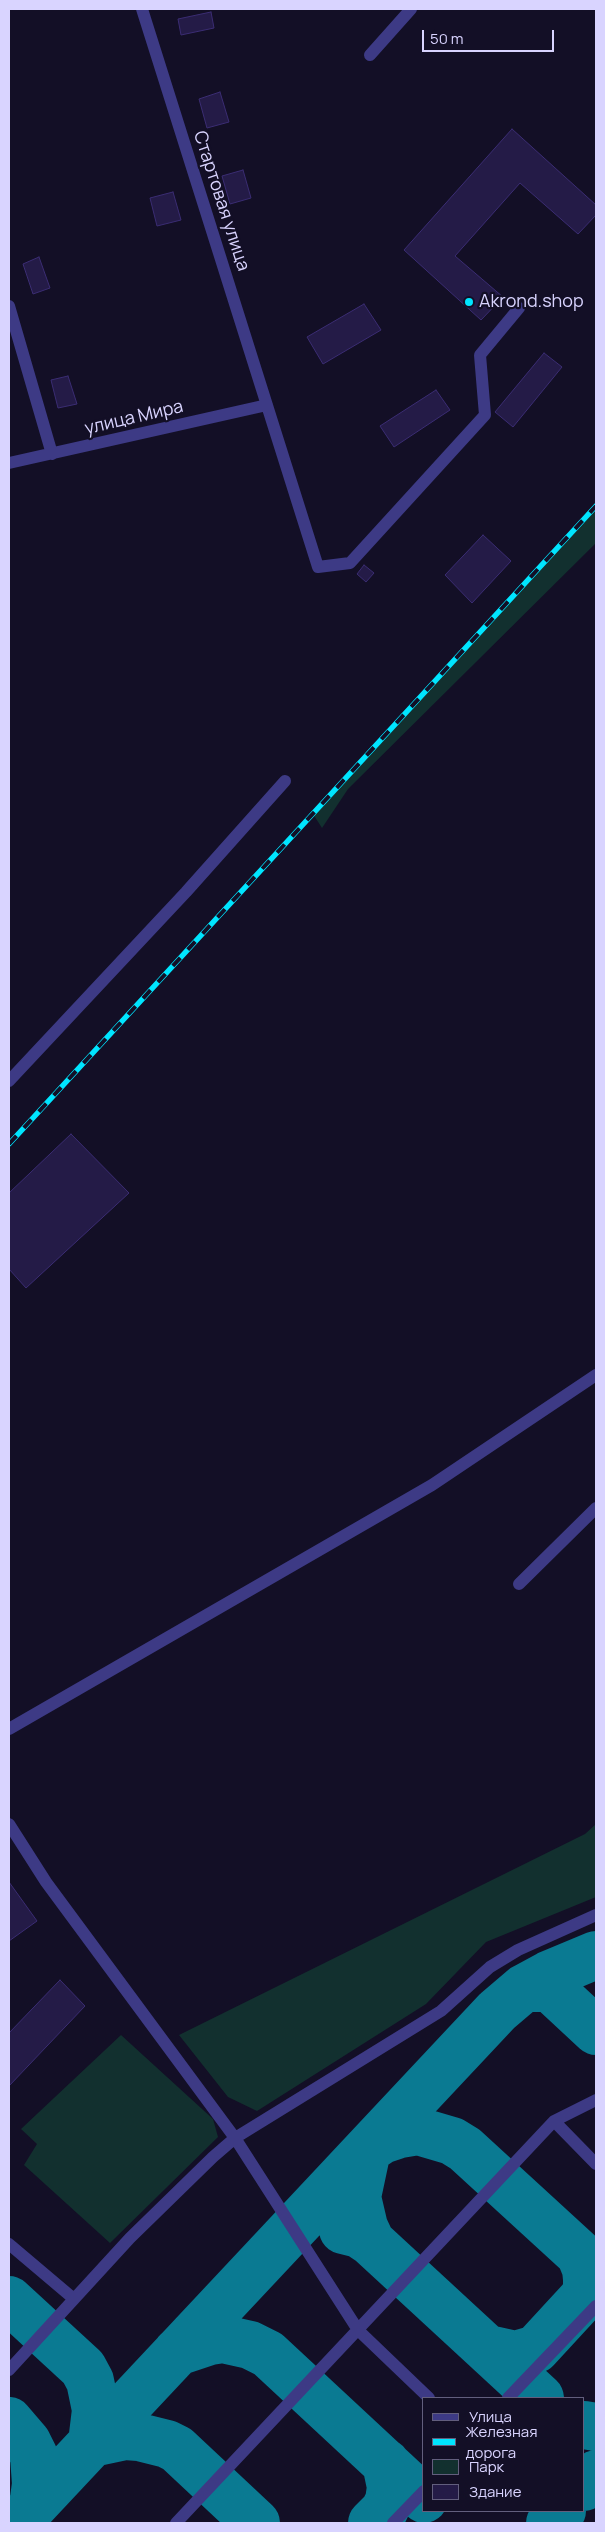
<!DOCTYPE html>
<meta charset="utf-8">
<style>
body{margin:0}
#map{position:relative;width:605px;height:2532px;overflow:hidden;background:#130f26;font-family:Manrope,sans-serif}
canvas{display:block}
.frame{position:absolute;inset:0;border:10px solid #d9d4ff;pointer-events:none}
.legend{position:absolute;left:422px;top:2397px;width:162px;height:115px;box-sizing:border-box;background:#130f26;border:1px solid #625e7d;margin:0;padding:6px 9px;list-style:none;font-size:15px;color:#d9d4ff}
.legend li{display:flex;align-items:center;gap:10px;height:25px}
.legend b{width:25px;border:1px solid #625e7d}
.scale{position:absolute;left:422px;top:30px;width:132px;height:22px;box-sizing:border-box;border:2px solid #d9d4ff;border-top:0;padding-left:6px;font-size:15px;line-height:18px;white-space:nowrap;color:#d9d4ff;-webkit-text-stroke:4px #130f26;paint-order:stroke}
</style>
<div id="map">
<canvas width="605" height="2532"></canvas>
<div class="frame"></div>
<ul class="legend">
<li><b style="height:6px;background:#3d3a85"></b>Улица</li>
<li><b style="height:6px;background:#00e5ff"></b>Железная дорога</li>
<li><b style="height:14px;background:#12302f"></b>Парк</li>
<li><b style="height:14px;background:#241b47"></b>Здание</li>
</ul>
<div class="scale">50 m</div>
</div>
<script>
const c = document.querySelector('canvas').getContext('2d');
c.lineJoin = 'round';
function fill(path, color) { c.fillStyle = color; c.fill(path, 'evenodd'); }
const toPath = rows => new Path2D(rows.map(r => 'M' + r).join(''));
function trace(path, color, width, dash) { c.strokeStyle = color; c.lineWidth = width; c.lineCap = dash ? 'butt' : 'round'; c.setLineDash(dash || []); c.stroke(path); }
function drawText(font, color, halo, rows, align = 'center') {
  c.font = font + ' Manrope,sans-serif'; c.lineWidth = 4.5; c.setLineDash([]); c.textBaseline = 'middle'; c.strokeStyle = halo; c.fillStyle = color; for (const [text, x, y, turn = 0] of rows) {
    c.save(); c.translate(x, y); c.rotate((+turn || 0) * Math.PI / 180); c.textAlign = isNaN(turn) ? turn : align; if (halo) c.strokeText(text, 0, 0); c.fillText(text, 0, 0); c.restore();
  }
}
fill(toPath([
 [596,506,596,543,348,789,322,828,313,814],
 [596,1824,596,1897,486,1942,426,2004,257,2111,228,2097,179,2035,585,1834],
 [121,2035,213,2119,218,2137,110,2243,24,2165,37,2144,21,2129]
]), '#12302f');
trace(toPath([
 [524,1988,545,1988,553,1991,596,2031],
 [343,2230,359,2234,371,2242,540,2398],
 [371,2242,364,2227,357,2197,367,2150,382,2140,400,2134,418,2131,452,2141,465,2149,596,2269],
 [9,2300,83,2368,90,2381,96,2410,92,2443,125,2436,139,2437,167,2444,177,2449,256,2523],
 [488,2349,515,2355,536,2349,583,2298,587,2289,587,2279,586,2269,580,2254],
 [177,2352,210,2341,223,2339,250,2345,268,2354,424,2499],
 [9,2421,27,2442,34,2456,36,2484,33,2506],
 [584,2425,596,2427],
 [584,2487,596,2474],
 [17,2523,497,2011,524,1988,548,1975,596,1955],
 [372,2523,384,2511,389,2501,391,2487,386,2463],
 [550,2523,562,2511]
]), '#0a7a92', 48);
const building = toPath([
 [211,12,214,28,181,35,178,19,211,12],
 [220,92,229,122,207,128,199,99,220,92],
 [512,129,596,205,596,215,578,234,520,183,455,256,503,297,481,320,404,250,512,129],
 [243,170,251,198,230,204,222,176,243,170],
 [173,192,181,220,157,226,150,198,173,192],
 [39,257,50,288,33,294,23,264,39,257],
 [364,304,381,330,323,364,307,337,364,304],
 [544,353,562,367,513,427,495,412,544,353],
 [68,376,77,404,58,408,51,380,68,376],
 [436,390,450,410,394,447,380,426,436,390],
 [483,535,511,561,472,603,445,575,483,535],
 [364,565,374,573,366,582,357,574,364,565],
 [71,1134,129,1193,26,1288,9,1269,9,1193,71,1134],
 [9,1882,37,1921,9,1941,9,1882],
 [60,1980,85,2006,9,2086,9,2033,60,1980]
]);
fill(building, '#241b47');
trace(building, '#3b2d73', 1);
trace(toPath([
 [142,9,318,567,350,563,485,415,480,355,519,308],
 [370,55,411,9],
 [9,306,52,454],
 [9,463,267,405],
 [9,1081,186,892,285,781],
 [519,1584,596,1508],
 [9,1729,432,1485,596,1375],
 [9,1824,46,1882,235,2138,213,2157,130,2238,9,2370],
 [554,2121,596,2164],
 [9,2244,74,2299],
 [429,2398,358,2330,235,2138,441,2011,490,1967,518,1950,596,1915],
 [508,2398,596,2306],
 [176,2523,554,2121,596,2100],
 [393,2523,424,2491]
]), '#3d3a85', 12);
const rail = toPath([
 [9,1144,596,506]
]);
trace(rail, '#00e5ff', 5.5);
trace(rail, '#130f26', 4, [11]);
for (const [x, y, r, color] of [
 [469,302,5,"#00e5ff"]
]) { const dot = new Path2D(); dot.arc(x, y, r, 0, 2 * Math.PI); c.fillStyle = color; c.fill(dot); trace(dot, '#130f26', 2); }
drawText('18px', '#d9d4ff', '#130f26', [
 ["Стартовая улица",221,201,72],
 ["улица Мира",134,418,-13]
]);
drawText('18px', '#d9d4ff', '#130f26', [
 ["Akrond.shop",479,302]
], 'left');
</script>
